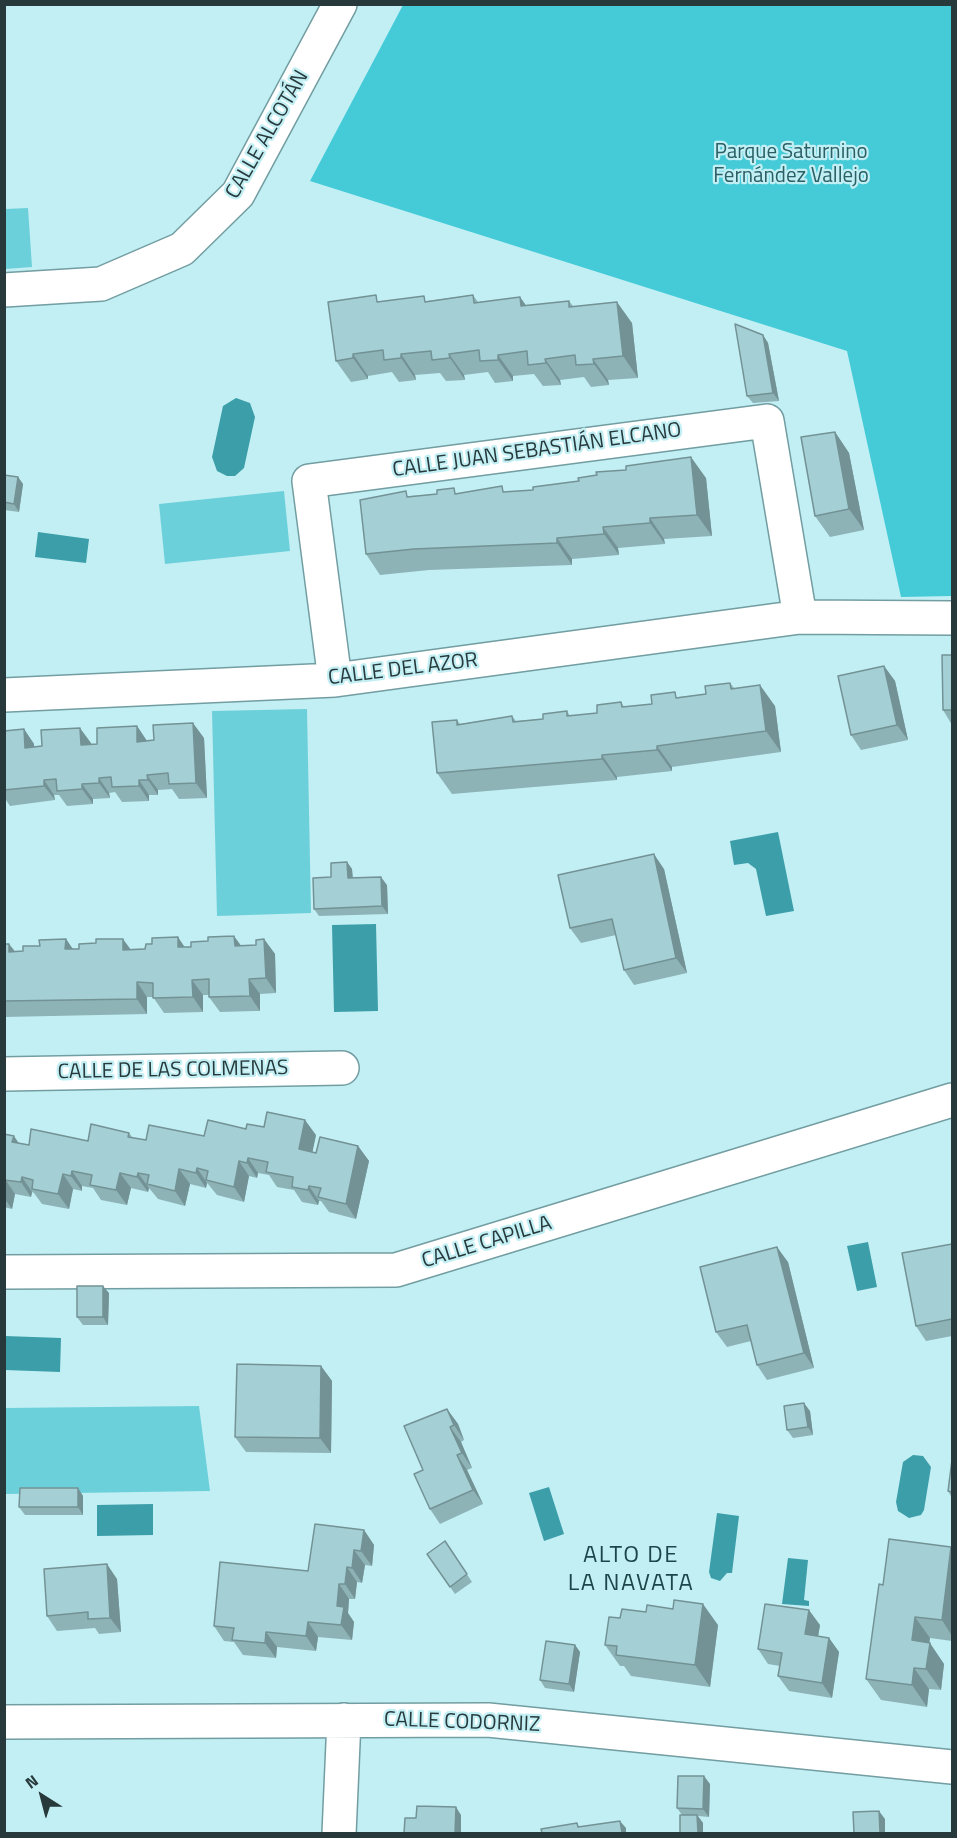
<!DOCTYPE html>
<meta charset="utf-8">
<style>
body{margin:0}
#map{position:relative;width:957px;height:1838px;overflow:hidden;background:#c2eff4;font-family:"Titillium Web",sans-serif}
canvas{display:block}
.frame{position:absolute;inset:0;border:6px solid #27393b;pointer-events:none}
.north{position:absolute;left:12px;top:1766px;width:60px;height:60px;-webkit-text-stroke:4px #c2eff4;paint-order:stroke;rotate:324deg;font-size:16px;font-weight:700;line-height:24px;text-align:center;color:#27393b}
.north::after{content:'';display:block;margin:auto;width:21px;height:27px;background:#27393b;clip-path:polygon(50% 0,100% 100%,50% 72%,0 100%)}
</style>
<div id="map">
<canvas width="957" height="1838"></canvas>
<div class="frame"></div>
<div class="north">N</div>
</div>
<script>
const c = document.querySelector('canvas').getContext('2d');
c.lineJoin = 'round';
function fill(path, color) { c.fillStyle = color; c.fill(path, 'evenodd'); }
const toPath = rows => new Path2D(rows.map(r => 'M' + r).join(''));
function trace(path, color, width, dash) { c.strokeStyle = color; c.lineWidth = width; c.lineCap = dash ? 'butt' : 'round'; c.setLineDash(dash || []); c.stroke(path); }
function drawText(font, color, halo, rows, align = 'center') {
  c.font = font + ' "Titillium Web",sans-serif'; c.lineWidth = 4.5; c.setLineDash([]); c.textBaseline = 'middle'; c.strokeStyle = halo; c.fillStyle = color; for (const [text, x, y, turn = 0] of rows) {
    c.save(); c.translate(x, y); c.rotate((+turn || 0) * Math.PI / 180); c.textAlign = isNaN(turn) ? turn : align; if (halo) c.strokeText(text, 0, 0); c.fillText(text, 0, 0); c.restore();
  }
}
fill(toPath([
 [28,208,32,267,5,269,5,209],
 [284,491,290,551,165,564,159,504],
 [307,709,311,913,217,916,212,711],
 [199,1406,210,1491,5,1494,4,1408]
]), '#6cd0da');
fill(toPath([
 [403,5,952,5,952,596,901,597,847,351,310,181]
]), '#45cbd8');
fill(toPath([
 [236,398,250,403,255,417,244,468,235,476,227,476,217,471,212,457,223,406],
 [38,532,89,539,86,563,35,557],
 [778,832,794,911,766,916,756,869,748,863,734,865,730,841],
 [376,924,378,1011,334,1012,332,925],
 [868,1242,877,1287,857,1291,847,1246],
 [5,1336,61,1338,60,1372,5,1370],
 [913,1455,923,1456,931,1467,924,1510,921,1515,909,1518,898,1511,896,1502,903,1462],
 [549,1487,564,1534,544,1541,529,1493],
 [153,1504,153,1535,97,1536,97,1505],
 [717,1513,739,1516,732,1573,727,1573,720,1581,711,1578,709,1572],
 [788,1558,808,1560,804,1600,809,1601,809,1606,782,1604]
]), '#3b9ea8');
const minor = toPath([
 [4,290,101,284,182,249,238,194,340,4],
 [335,680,309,481,767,421,800,617],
 [4,695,335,680,800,617,952,618],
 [4,1074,342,1068],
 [4,1272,396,1270,952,1100],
 [4,1722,488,1720,952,1767],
 [339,1834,344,1720]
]);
trace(minor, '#729da1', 36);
trace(minor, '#fff', 33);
fill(toPath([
 [473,295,478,302,520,297,526,306,569,301,573,306,632,323,638,378,608,380,609,385,591,387,584,377,560,380,561,385,543,386,534,374,513,376,513,381,495,383,488,372,464,375,465,380,446,381,440,373,415,375,416,380,399,382,392,372,368,376,368,379,351,382,336,361,380,302,427,301],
 [763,335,768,343,779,401,753,403,747,396],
 [835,432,849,453,864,530,830,537,815,516],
 [4,475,18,477,23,484,19,512,4,510],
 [706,478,712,536,664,539,665,544,618,548,619,555,572,559,572,565,429,570,380,575,366,554,410,496,458,493,506,492],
 [884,666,895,681,908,740,861,750,851,735],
 [730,683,734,688,775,706,781,752,672,767,672,771,617,777,617,780,452,794,437,773,457,720,460,724,512,716,516,721,543,719,567,711,570,716,597,713,621,702,624,707,652,704,679,697,706,694],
 [943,710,952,710,952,725],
 [137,726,147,741,204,738,207,798,179,799,172,789,158,790,158,795,149,795,149,801,122,802,115,792,109,793,110,798,93,799,93,804,67,806,59,795,54,795,55,800,10,806,4,797,4,731,24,729,34,744,34,747,91,743,91,745,97,744],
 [347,862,352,869,353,878,387,885,388,914,319,916,314,909,331,877],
 [664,869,687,973,634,985,624,970,616,935,581,943,570,928],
 [66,939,73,949,131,949,256,945,264,939,275,954,276,993,260,994,260,1011,255,1011,220,1012,209,997,209,995,203,995,203,1012,164,1013,153,997,147,997,147,1014,4,1017,4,944,9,944,15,951,23,951],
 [264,1127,316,1135,312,1152,316,1153,358,1146,369,1161,356,1219,329,1212,321,1201,319,1201,318,1205,302,1202,294,1190,277,1187,269,1175,258,1173,257,1178,249,1176,244,1202,217,1195,208,1184,207,1183,206,1188,190,1184,185,1206,158,1199,149,1188,148,1192,131,1188,127,1205,101,1200,93,1188,82,1186,82,1191,73,1189,69,1209,42,1204,34,1193,32,1192,31,1197,15,1194,12,1209,4,1207,4,1134,19,1143,29,1145,88,1141,129,1133,133,1138,146,1140,204,1136,246,1129],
 [952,1244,952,1336,926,1341,916,1326],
 [788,1262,814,1368,767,1380,757,1365,751,1341,727,1347,716,1332],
 [109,1293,108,1325,83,1325,77,1317],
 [321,1366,332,1381,331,1453,246,1452,235,1437],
 [447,1409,458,1424,464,1440,461,1442,472,1468,467,1470,483,1504,440,1524,430,1509,423,1470],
 [810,1411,813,1435,793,1438,787,1430],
 [952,1460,952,1498,948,1491],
 [78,1488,83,1496,83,1515,25,1515,19,1507],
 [364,1530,374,1545,372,1566,365,1565,362,1583,357,1582,355,1599,349,1599,348,1613,354,1622,352,1640,318,1637,316,1651,277,1647,276,1658,243,1655,234,1642,224,1641,214,1626,308,1571],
 [445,1541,472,1582,455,1594,427,1554],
 [952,1549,952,1641,930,1638,929,1643,944,1664,941,1690,929,1689,927,1707,881,1700,866,1679,883,1585],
 [117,1579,121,1632,99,1634,95,1628,57,1631,47,1616],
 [620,1618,718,1625,710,1687,631,1676,624,1666,620,1666,605,1645],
 [820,1625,818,1636,829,1638,839,1652,832,1698,789,1691,778,1676,780,1666,768,1664,758,1649],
 [575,1645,580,1652,574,1692,545,1688,540,1680],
 [710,1784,709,1817,698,1816,703,1823,703,1833,680,1833,682,1815,677,1808]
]), '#8db3b7');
fill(toPath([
 [520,297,535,318,521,306],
 [617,302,632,323,638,378,623,356],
 [763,335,768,343,779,401,773,393],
 [353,354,368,376,368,379,353,358],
 [401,354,415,375,416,380,401,358],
 [449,354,464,375,465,380,450,358],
 [498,355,513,376,513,381,498,360],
 [545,359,560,380,561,385,546,363],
 [593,359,608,380,609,385,594,364],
 [835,432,849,453,864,530,849,509],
 [691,457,706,478,712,536,697,515],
 [18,477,23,484,19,512,14,504],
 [650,518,664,539,665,544,650,523],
 [603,527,618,548,619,555,604,534],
 [557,538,572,559,572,565,557,543],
 [884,666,895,681,908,740,897,725],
 [760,685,775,706,781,752,766,731],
 [193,723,204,738,207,798,196,783],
 [137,726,147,741,137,742],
 [80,728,91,743,91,760,81,745],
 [24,729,34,744,35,763,25,748],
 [657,746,672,767,672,771,657,750],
 [602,755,617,777,617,780,602,759],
 [147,775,158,790,158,795,148,780],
 [99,778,109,793,110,798,99,783],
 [44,780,54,795,55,800,44,786],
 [139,780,149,795,149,801,139,786],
 [82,784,93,799,93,804,82,789],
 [654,854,664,869,687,973,676,958],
 [347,862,352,869,353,886,348,878],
 [381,877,387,885,388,914,382,906],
 [4,912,6,915,6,929,4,927],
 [234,936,245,951,235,946],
 [178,937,188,952,178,947],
 [66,939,76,954,65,949],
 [123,939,134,954,123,950],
 [264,939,275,954,276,993,266,978],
 [9,944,20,959,9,952],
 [249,979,260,994,260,1011,250,996],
 [192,980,203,995,203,1012,193,997],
 [137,982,147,997,147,1014,137,999],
 [305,1120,316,1135,310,1164,299,1149],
 [14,1136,24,1151,12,1142],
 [358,1146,369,1161,356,1219,346,1204],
 [248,1158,258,1173,257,1178,247,1163],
 [239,1161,249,1176,244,1202,234,1187],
 [197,1168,207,1183,206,1188,196,1173],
 [179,1169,190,1184,185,1206,175,1191],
 [72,1171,82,1186,82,1191,71,1176],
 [120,1173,131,1188,127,1205,116,1190],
 [138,1173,149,1188,148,1192,137,1177],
 [63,1174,73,1189,69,1209,58,1194],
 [22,1177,32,1192,31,1197,21,1182],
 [5,1179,15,1194,12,1209,4,1198],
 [309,1186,319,1201,318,1205,308,1190],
 [777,1247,788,1262,814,1368,804,1353],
 [103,1286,109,1293,108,1325,103,1317],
 [321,1366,332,1381,331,1453,320,1438],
 [804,1403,810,1411,813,1435,808,1427],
 [447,1409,458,1424,464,1440,454,1425],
 [450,1427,461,1442,472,1468,462,1453],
 [457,1455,467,1470,483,1504,473,1490],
 [78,1488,83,1496,83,1515,78,1507],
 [364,1530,374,1545,372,1566,361,1551],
 [951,1547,952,1549,952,1636,942,1620],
 [354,1550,365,1565,362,1583,352,1568],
 [107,1564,117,1579,121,1632,110,1618],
 [347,1567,357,1582,355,1599,345,1584],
 [339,1584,349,1599,348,1613,354,1622,352,1640,341,1625,337,1606],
 [703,1604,718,1625,710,1687,695,1665],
 [809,1610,820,1625,816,1649,805,1634],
 [915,1617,930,1638,927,1662,912,1640],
 [308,1622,318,1637,316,1651,306,1636],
 [266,1632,277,1647,276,1658,265,1643],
 [829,1638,839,1652,832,1698,822,1683],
 [930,1643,944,1664,941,1690,926,1669],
 [575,1645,580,1652,574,1692,569,1684],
 [914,1668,929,1689,927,1707,912,1685],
 [704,1776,710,1784,709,1817,703,1809],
 [456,1807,461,1815,461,1833,455,1833],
 [879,1811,885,1819,885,1833,880,1833],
 [697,1815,703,1823,703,1833,698,1833],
 [620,1821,626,1828,626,1833,622,1833]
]), '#739295');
const building = toPath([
 [376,295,377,302,424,296,425,302,473,295,474,303,520,297,521,306,569,301,569,307,617,302,623,356,593,359,594,364,576,365,575,355,545,359,546,363,528,365,527,351,498,355,498,360,480,361,479,350,449,354,450,358,432,360,431,351,401,354,401,358,384,360,383,350,353,354,353,358,336,361,328,302,376,295],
 [735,324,763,335,773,393,747,396,735,324],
 [835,432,849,509,815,516,801,437,835,432],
 [691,457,697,515,650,518,650,523,603,527,604,534,557,538,557,543,414,549,366,554,360,500,406,491,407,497,437,494,437,490,454,488,455,494,502,486,503,492,533,490,533,487,579,481,578,478,597,475,596,472,626,470,626,466,691,457],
 [4,475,18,477,14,504,4,502,4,475],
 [942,655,952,655,952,710,943,710,942,655],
 [884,666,897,725,851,735,838,676,884,666],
 [730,683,731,689,760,685,766,731,657,746,657,750,602,755,602,759,437,773,432,722,457,720,457,725,512,716,513,722,543,719,543,714,567,711,567,716,597,713,597,705,621,702,622,707,652,704,651,695,675,692,676,698,706,694,705,686,730,683],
 [193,723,196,783,169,784,168,773,147,775,148,780,139,780,139,786,112,787,111,777,99,778,99,783,82,784,82,789,57,791,56,779,44,780,44,786,4,790,4,731,24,729,25,748,42,746,41,730,80,728,81,745,97,744,97,728,137,726,137,742,154,740,153,725,193,723],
 [654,854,676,958,624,970,612,919,570,928,558,875,654,854],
 [347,862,348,878,381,877,382,906,314,909,313,878,331,877,331,863,347,862],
 [234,936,235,946,256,945,256,940,264,939,266,978,249,979,250,996,209,997,209,979,192,980,193,997,153,998,153,983,137,982,137,999,4,1001,4,944,9,944,9,952,23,951,23,946,40,946,39,940,66,939,65,949,79,949,79,944,96,943,96,939,123,939,123,950,145,949,146,944,152,944,152,938,178,937,178,947,191,947,191,942,208,941,208,937,234,936],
 [267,1112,305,1120,299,1149,316,1153,320,1137,358,1146,346,1204,318,1197,321,1188,309,1186,308,1190,292,1187,293,1177,266,1172,268,1162,248,1158,247,1163,239,1161,234,1187,206,1180,208,1171,197,1168,196,1173,179,1169,175,1191,147,1184,149,1175,138,1173,137,1177,120,1173,116,1190,90,1185,92,1175,72,1171,71,1176,63,1174,58,1194,32,1189,33,1180,22,1177,21,1182,4,1180,4,1134,14,1136,12,1142,29,1145,31,1129,88,1141,91,1124,129,1133,128,1137,146,1140,149,1125,204,1136,208,1120,246,1129,247,1124,264,1127,267,1112],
 [952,1244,952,1319,916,1326,902,1253,952,1244],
 [777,1247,804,1353,757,1365,747,1325,716,1332,700,1267,777,1247],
 [77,1286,103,1286,103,1317,77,1317,77,1286],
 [237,1364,321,1366,320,1438,235,1437,237,1364],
 [804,1403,808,1427,787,1430,784,1406,804,1403],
 [447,1409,454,1425,450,1427,462,1453,457,1455,473,1490,430,1509,414,1474,423,1470,404,1426,447,1409],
 [952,1460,952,1492,948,1491,952,1460],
 [20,1488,78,1488,78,1507,19,1507,20,1488],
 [315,1524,364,1530,361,1551,354,1550,352,1568,347,1567,345,1584,339,1584,337,1606,344,1607,341,1625,308,1622,306,1636,266,1632,265,1643,232,1640,234,1628,214,1626,220,1562,308,1571,315,1524],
 [889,1539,951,1547,942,1620,915,1617,912,1640,930,1643,926,1669,914,1668,912,1685,866,1679,879,1584,883,1585,889,1539],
 [445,1541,467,1574,450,1587,427,1554,445,1541],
 [107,1564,110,1618,88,1619,88,1612,47,1616,44,1569,107,1564],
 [674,1600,703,1604,695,1665,616,1655,617,1646,605,1645,609,1617,620,1618,622,1609,646,1612,647,1605,673,1609,674,1600],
 [765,1604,809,1610,805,1634,829,1638,822,1683,778,1676,782,1653,758,1649,765,1604],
 [546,1641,575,1645,569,1684,540,1680,546,1641],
 [678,1776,704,1776,703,1809,677,1808,678,1776],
 [417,1806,456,1807,455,1833,404,1833,405,1818,416,1818,417,1806],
 [879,1811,880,1833,854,1833,853,1812,879,1811],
 [680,1815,697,1815,698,1833,680,1833,680,1815],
 [620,1821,622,1833,542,1833,541,1829,577,1823,578,1827,620,1821]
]);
fill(building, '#a4d0d5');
trace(building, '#739295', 1.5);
drawText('21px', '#27393b', '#c2eff4', [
 ["CALLE ALCOTÁN",268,135,-60],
 ["CALLE JUAN SEBASTIÁN ELCANO",537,451,-8],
 ["CALLE DEL AZOR",403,670,-7],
 ["CALLE DE LAS COLMENAS",173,1071,-1],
 ["CALLE CAPILLA",487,1243,-17],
 ["CALLE CODORNIZ",462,1723,2]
]);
drawText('21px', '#295f65', '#c2eff4', [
 ["Parque Saturnino",791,153],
 ["Fernández Vallejo",791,177]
]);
c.letterSpacing = '1.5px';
drawText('24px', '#1c464a', '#c2eff4', [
 ["ALTO DE",631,1556],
 ["LA NAVATA",631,1584]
]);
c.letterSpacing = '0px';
</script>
